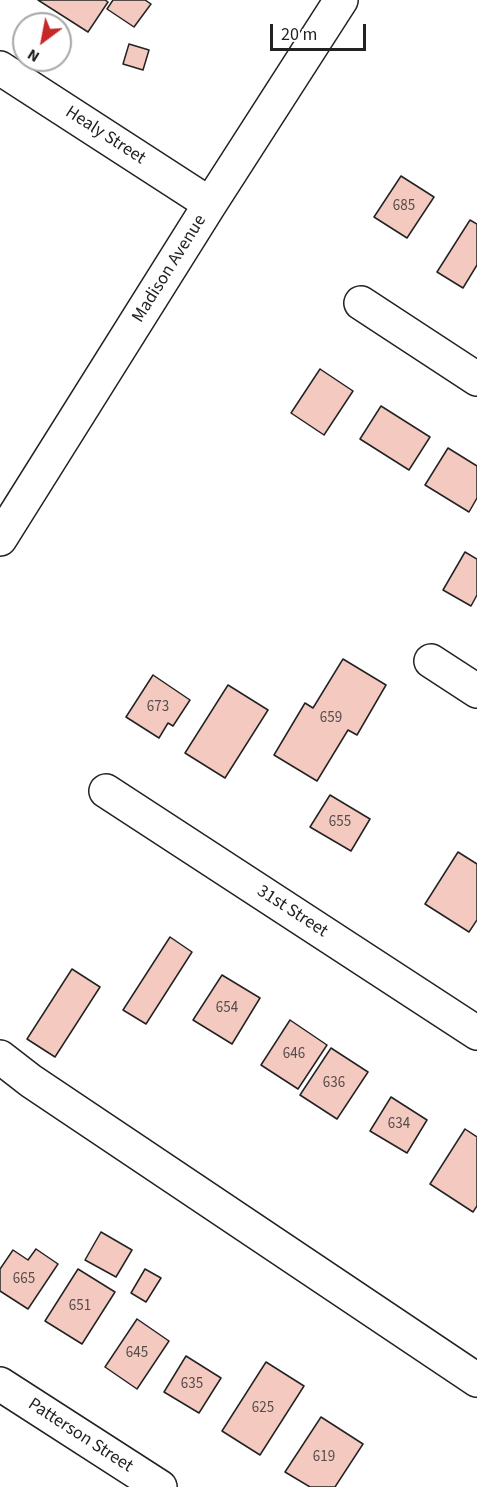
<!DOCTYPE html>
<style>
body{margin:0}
#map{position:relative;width:477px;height:1487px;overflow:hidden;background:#fff;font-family:"Source Sans 3",sans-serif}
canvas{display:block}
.north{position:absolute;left:12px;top:12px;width:60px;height:60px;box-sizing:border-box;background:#fff;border:2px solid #a7a7a7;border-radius:50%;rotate:212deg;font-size:16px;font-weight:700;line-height:24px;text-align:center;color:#222}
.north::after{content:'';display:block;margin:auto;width:21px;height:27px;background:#c62828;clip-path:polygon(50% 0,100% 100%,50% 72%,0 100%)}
.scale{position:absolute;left:270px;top:24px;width:96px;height:27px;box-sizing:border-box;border:3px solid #222;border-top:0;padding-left:8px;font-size:18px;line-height:21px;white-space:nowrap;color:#222;-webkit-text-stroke:4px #fff;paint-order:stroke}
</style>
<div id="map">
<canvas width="477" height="1487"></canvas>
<div class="north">N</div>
<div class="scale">20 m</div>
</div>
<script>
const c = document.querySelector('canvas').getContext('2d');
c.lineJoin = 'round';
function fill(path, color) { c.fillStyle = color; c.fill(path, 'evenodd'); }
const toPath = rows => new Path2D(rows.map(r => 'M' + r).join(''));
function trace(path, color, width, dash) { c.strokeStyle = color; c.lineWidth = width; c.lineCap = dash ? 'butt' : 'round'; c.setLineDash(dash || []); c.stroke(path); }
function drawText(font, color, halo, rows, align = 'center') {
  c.font = font + ' "Source Sans 3",sans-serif'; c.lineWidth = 4.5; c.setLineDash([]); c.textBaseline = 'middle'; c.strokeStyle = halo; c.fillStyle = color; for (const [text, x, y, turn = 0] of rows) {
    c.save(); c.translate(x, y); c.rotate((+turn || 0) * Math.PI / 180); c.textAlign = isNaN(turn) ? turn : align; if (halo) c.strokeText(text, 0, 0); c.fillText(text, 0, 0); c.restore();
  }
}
const building = toPath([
 [38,0,105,0,108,2,88,32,38,0],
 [113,0,145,0,151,4,134,27,107,9,113,0],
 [129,44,149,50,143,70,123,64,129,44],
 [401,176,434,197,407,238,374,217,401,176],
 [470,220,477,224,477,265,463,288,437,272,470,220],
 [320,369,353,391,324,435,291,413,320,369],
 [381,406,430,437,409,470,360,439,381,406],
 [448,448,477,466,477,498,469,512,425,485,448,448],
 [465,552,477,559,477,595,471,606,443,590,465,552],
 [343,659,386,685,357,735,348,730,317,781,274,755,305,703,313,708,343,659],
 [153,675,190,700,173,726,168,723,159,738,126,717,153,675],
 [228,685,268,710,225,778,185,753,228,685],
 [330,795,370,819,351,851,310,827,330,795],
 [458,852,477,864,477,920,469,932,425,904,458,852],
 [170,937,192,952,146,1024,123,1010,170,937],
 [72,969,100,987,55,1057,27,1039,72,969],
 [222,975,260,998,232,1044,193,1020,222,975],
 [290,1020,327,1045,298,1089,261,1065,290,1020],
 [331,1048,368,1072,337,1119,300,1095,331,1048],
 [391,1097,427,1120,407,1153,370,1131,391,1097],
 [465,1129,477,1137,477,1206,473,1212,430,1184,465,1129],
 [101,1232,132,1250,116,1277,85,1260,101,1232],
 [36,1249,58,1264,28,1309,0,1291,0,1269,13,1250,28,1260,36,1249],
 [78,1269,115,1292,82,1344,45,1321,78,1269],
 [145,1269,161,1278,146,1302,131,1293,145,1269],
 [137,1319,169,1341,137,1389,105,1367,137,1319],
 [186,1356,221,1378,199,1413,164,1392,186,1356],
 [266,1362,304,1386,260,1455,222,1431,266,1362],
 [321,1417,363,1444,335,1487,310,1487,285,1472,321,1417]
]);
fill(building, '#f3c9c0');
trace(building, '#222', 1.5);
const minor = toPath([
 [0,68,210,204],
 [361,303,477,379],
 [0,539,210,204,341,0],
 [431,661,477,691],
 [106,791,477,1033],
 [0,1057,31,1081,477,1380],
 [0,1384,160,1487]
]);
trace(minor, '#222', 36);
trace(minor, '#fff', 33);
drawText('15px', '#564c4a', null, [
 ["685",404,207],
 ["673",158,708],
 ["659",331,719],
 ["655",340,823],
 ["654",227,1009],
 ["646",294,1055],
 ["636",334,1084],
 ["634",399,1125],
 ["665",24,1280],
 ["651",80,1307],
 ["645",137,1354],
 ["635",192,1385],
 ["625",263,1409],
 ["619",324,1458]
]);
drawText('18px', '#222', '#fff', [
 ["Healy Street",105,136,33],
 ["Madison Avenue",170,269,-58],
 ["31st Street",292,912,33],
 ["Patterson Street",80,1436,33]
]);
</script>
